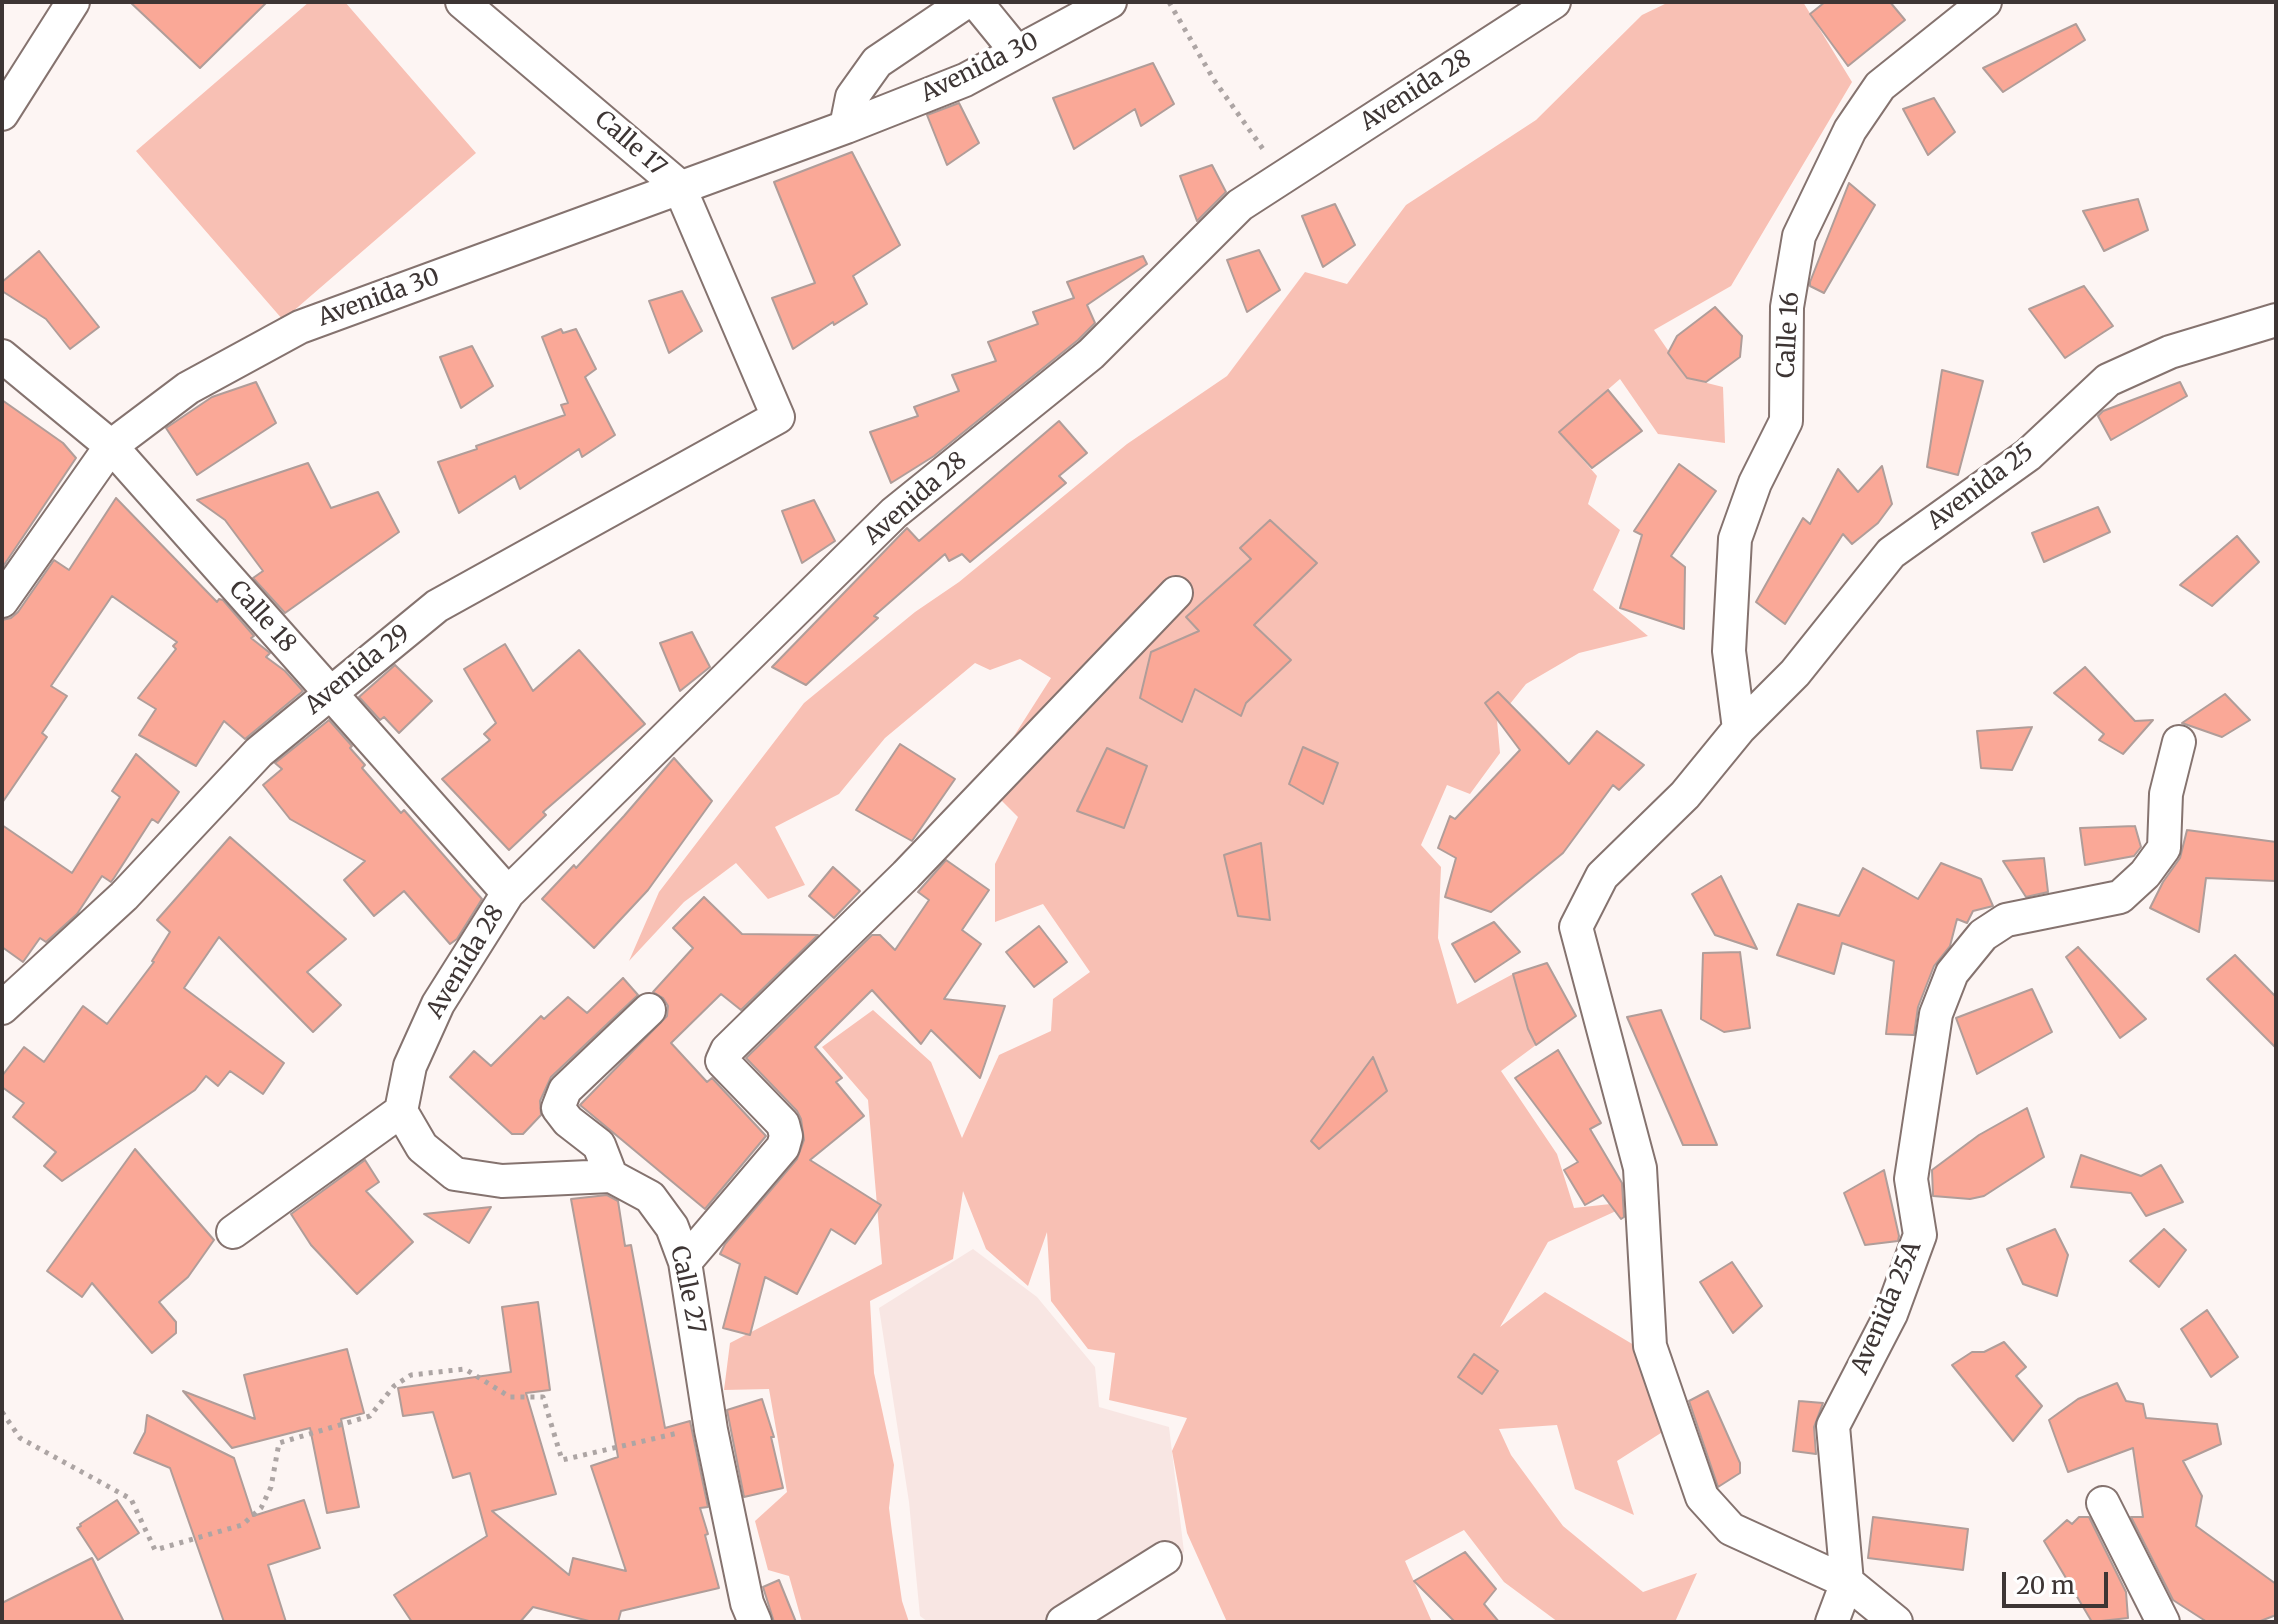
<!DOCTYPE html>
<style>
body{margin:0}
#map{position:relative;width:2278px;height:1624px;overflow:hidden;background:#fdf5f3;font-family:Merriweather,serif}
canvas{display:block}
.frame{position:absolute;inset:0;border:4px solid #3d3534;pointer-events:none}
.scale{position:absolute;left:2002px;top:1572px;width:106px;height:36px;box-sizing:border-box;border:4px solid #3d3534;border-top:0;padding-left:10px;font-size:24px;line-height:28px;white-space:nowrap;color:#3d3534;-webkit-text-stroke:6px #fff;paint-order:stroke}
</style>
<div id="map">
<canvas width="2278" height="1624"></canvas>
<div class="frame"></div>
<div class="scale">20 m</div>
</div>
<script>
const c = document.querySelector('canvas').getContext('2d');
c.lineJoin = 'round';
function fill(path, color) { c.fillStyle = color; c.fill(path, 'evenodd'); }
const toPath = rows => new Path2D(rows.map(r => 'M' + r).join(''));
function trace(path, color, width, dash) { c.strokeStyle = color; c.lineWidth = width; c.lineCap = dash ? 'butt' : 'round'; c.setLineDash(dash || []); c.stroke(path); }
function drawText(font, color, halo, rows, align = 'center') {
  c.font = font + ' Merriweather,serif'; c.lineWidth = 7; c.setLineDash([]); c.textBaseline = 'middle'; c.strokeStyle = halo; c.fillStyle = color; for (const [text, x, y, turn = 0] of rows) {
    c.save(); c.translate(x, y); c.rotate((+turn || 0) * Math.PI / 180); c.textAlign = isNaN(turn) ? turn : align; if (halo) c.strokeText(text, 0, 0); c.fillText(text, 0, 0); c.restore();
  }
}
fill(toPath([
 [973,1249,1037,1297,1095,1367,1099,1407,1169,1427,1184,1552,1080,1622,928,1622,920,1616,909,1502,879,1308]
]), '#f8e6e3');
fill(toPath([
 [309,2,345,2,476,153,283,320,136,151],
 [1669,2,1803,2,1852,82,1731,286,1654,330,1687,378,1723,387,1725,443,1658,434,1620,379,1559,432,1597,476,1588,504,1620,530,1593,590,1648,636,1579,653,1526,684,1497,720,1500,753,1470,794,1447,785,1421,845,1441,867,1438,938,1457,1004,1513,974,1536,1045,1501,1071,1557,1154,1574,1208,1638,1201,1548,1242,1500,1327,1545,1292,1639,1348,1664,1431,1617,1461,1634,1515,1575,1489,1557,1425,1499,1429,1511,1455,1563,1526,1643,1592,1697,1573,1675,1622,1558,1622,1504,1582,1464,1530,1405,1561,1432,1622,1227,1622,1187,1533,1172,1451,1187,1418,1109,1400,1115,1353,1088,1349,1051,1301,1047,1232,1028,1286,986,1249,963,1191,953,1259,870,1301,874,1373,894,1465,889,1508,892,1532,902,1601,909,1622,802,1622,789,1576,768,1570,755,1521,787,1492,769,1389,724,1390,730,1343,882,1264,868,1100,822,1047,873,1010,931,1062,962,1138,999,1055,1051,1031,1053,999,1090,972,1043,904,995,922,995,864,1018,817,984,783,1051,678,1020,659,990,670,975,663,885,738,839,794,775,827,805,885,768,899,736,863,684,902,629,961,659,892,804,703,915,612,959,582,1127,444,1227,376,1305,272,1347,284,1406,205,1536,120,1642,15]
]), '#f8c0b4');
const building = toPath([
 [130,2,267,2,200,68,130,2],
 [1825,2,1890,2,1905,20,1848,66,1810,14,1825,2],
 [2076,24,2085,40,2003,92,1983,68,2076,24],
 [1153,63,1174,104,1141,126,1135,109,1074,149,1053,98,1153,63],
 [1934,98,1955,132,1928,155,1903,109,1934,98],
 [959,103,979,143,947,165,927,115,959,103],
 [852,152,900,245,853,276,867,304,834,325,833,322,793,349,772,298,815,283,774,182,852,152],
 [1212,165,1226,192,1197,221,1180,176,1212,165],
 [1849,183,1875,205,1824,293,1810,286,1810,282,1849,183],
 [2138,199,2148,230,2104,251,2083,211,2138,199],
 [1335,204,1355,245,1323,267,1302,216,1335,204],
 [1259,250,1280,290,1247,312,1227,260,1259,250],
 [39,251,99,327,70,349,46,319,2,291,2,282,39,251],
 [1143,256,1147,264,1087,305,1095,323,1078,340,934,456,891,483,870,432,918,416,914,407,959,391,952,375,996,361,988,342,1038,324,1033,312,1074,298,1067,282,1143,256],
 [2084,286,2113,326,2065,358,2029,309,2084,286],
 [682,291,702,331,669,353,649,301,682,291],
 [1715,307,1742,336,1740,357,1706,382,1687,378,1668,353,1677,336,1715,307],
 [561,329,563,333,576,329,596,369,585,377,615,435,582,457,579,449,520,489,515,476,459,513,438,462,477,449,476,446,565,415,561,405,568,403,542,337,561,329],
 [472,346,493,386,461,408,440,357,472,346],
 [1942,370,1983,381,1958,475,1927,467,1942,370],
 [256,382,276,423,197,475,166,428,212,397,256,382],
 [2180,382,2187,396,2111,440,2098,416,2103,411,2180,382],
 [1608,390,1642,431,1592,468,1559,432,1608,390],
 [2,400,63,443,76,458,2,568,2,400],
 [1059,421,1087,453,1059,476,1066,483,970,562,962,554,949,561,945,554,874,616,878,618,806,685,772,667,907,528,919,541,1059,421],
 [308,463,331,508,378,492,399,532,285,613,253,578,263,571,225,520,197,500,308,463],
 [1679,464,1716,491,1671,556,1685,567,1684,629,1620,608,1642,535,1634,531,1679,464],
 [1882,466,1892,504,1878,523,1852,544,1843,534,1785,624,1756,602,1803,518,1810,524,1838,469,1858,492,1882,466],
 [116,498,217,602,219,599,223,600,254,636,251,638,270,653,266,657,285,671,303,691,245,739,224,721,196,766,139,735,156,709,138,698,176,649,173,646,177,642,112,596,51,686,67,696,42,733,47,737,2,803,2,620,11,618,18,612,54,560,69,570,116,498],
 [814,500,835,541,802,563,782,511,814,500],
 [2098,507,2110,532,2044,562,2032,533,2098,507],
 [1270,520,1317,563,1254,625,1291,660,1246,703,1241,716,1195,689,1182,722,1140,698,1151,652,1199,631,1186,617,1251,559,1240,548,1270,520],
 [2237,536,2259,562,2212,606,2180,585,2237,536],
 [692,632,710,667,680,691,660,643,692,632],
 [505,644,533,691,579,650,645,724,543,812,546,815,509,850,442,779,490,740,484,734,496,723,464,669,505,644],
 [395,665,432,701,399,733,384,717,380,720,359,697,395,665],
 [2085,667,2135,721,2153,720,2123,754,2099,740,2104,734,2054,693,2085,667],
 [1498,692,1569,764,1597,731,1644,765,1619,790,1613,785,1563,853,1491,912,1445,897,1456,858,1438,848,1450,816,1455,819,1520,750,1485,703,1498,692],
 [2225,694,2250,720,2222,737,2182,723,2225,694],
 [329,720,352,746,350,748,365,765,362,768,401,813,404,810,482,899,457,939,450,944,404,891,374,916,344,880,365,861,290,819,263,785,282,769,275,763,329,720],
 [2032,727,2012,770,1981,768,1977,731,2032,727],
 [900,744,955,779,912,841,856,810,900,744],
 [1303,747,1338,763,1323,804,1289,784,1303,747],
 [1107,748,1147,766,1124,828,1077,811,1107,748],
 [136,754,179,792,158,823,152,819,114,878,111,882,102,876,77,914,46,942,40,938,23,962,2,947,2,825,72,873,120,797,112,791,136,754],
 [674,758,712,801,648,890,594,948,542,899,574,865,576,868,624,816,674,758],
 [2135,826,2141,847,2134,856,2085,865,2080,828,2135,826],
 [2187,830,2276,842,2276,881,2206,878,2199,932,2150,908,2163,882,2180,858,2187,830],
 [230,837,346,939,307,972,341,1005,313,1032,219,937,184,988,284,1063,263,1094,230,1071,218,1086,206,1076,195,1090,62,1181,44,1166,56,1152,13,1117,24,1103,2,1087,2,1076,24,1047,44,1062,83,1006,107,1024,154,962,152,961,170,932,157,920,230,837],
 [1261,843,1270,920,1238,916,1224,855,1261,843],
 [2044,858,2048,892,2026,897,2003,861,2044,858],
 [946,860,989,890,962,930,981,944,944,999,1005,1006,980,1078,931,1030,921,1044,872,990,815,1047,842,1078,836,1082,864,1116,810,1160,881,1205,855,1244,831,1229,797,1294,765,1277,750,1335,723,1328,740,1264,720,1254,725,1244,797,1159,804,1140,801,1119,797,1111,746,1058,872,935,880,935,895,950,929,900,918,892,946,860],
 [1941,863,1981,879,1993,906,1973,911,1967,923,1957,919,1950,946,1934,966,1918,1007,1914,1035,1886,1034,1894,961,1842,943,1834,974,1777,955,1798,904,1839,916,1863,868,1918,899,1941,863],
 [833,867,860,891,834,918,809,896,833,867],
 [1721,876,1757,949,1715,935,1692,894,1721,876],
 [704,897,742,934,818,935,741,1010,721,994,671,1043,707,1082,712,1078,766,1136,705,1209,580,1105,667,1016,668,1006,663,998,653,992,693,948,673,928,704,897],
 [1494,922,1520,952,1475,982,1452,944,1494,922],
 [1039,926,1067,962,1034,987,1006,952,1039,926],
 [2078,947,2146,1019,2120,1038,2066,957,2078,947],
 [1740,952,1750,1028,1724,1032,1701,1019,1703,953,1740,952],
 [2235,955,2276,997,2276,1048,2207,979,2235,955],
 [1547,963,1576,1016,1536,1045,1528,1029,1513,974,1547,963],
 [623,978,638,995,551,1077,540,1101,541,1115,523,1134,512,1134,450,1077,474,1051,491,1066,541,1016,544,1019,568,997,587,1013,623,978],
 [2032,989,2052,1032,1977,1074,1956,1018,2032,989],
 [1661,1010,1717,1145,1683,1145,1627,1017,1661,1010],
 [1558,1050,1601,1123,1590,1129,1622,1183,1624,1217,1621,1219,1603,1195,1585,1205,1564,1170,1578,1162,1515,1078,1558,1050],
 [1373,1057,1387,1091,1319,1149,1311,1141,1373,1057],
 [2027,1108,2044,1157,1984,1196,1970,1199,1933,1196,1932,1170,1979,1135,2027,1108],
 [135,1149,214,1240,188,1277,159,1302,176,1322,176,1333,152,1353,92,1283,82,1297,47,1271,135,1149],
 [2081,1155,2141,1176,2161,1165,2183,1202,2146,1216,2131,1193,2071,1187,2081,1155],
 [365,1160,379,1182,366,1191,413,1242,357,1294,311,1245,291,1214,365,1160],
 [1884,1170,1899,1236,1898,1241,1865,1245,1844,1193,1884,1170],
 [607,1195,618,1201,625,1246,631,1245,665,1428,690,1421,708,1507,700,1508,708,1534,705,1535,719,1588,621,1611,618,1622,593,1622,533,1607,520,1622,412,1622,394,1595,487,1536,470,1473,453,1478,433,1412,403,1416,398,1388,511,1372,502,1307,538,1302,550,1390,526,1393,556,1494,492,1511,569,1575,573,1558,626,1571,591,1466,618,1457,571,1199,607,1195],
 [491,1207,469,1243,424,1214,491,1207],
 [2055,1229,2068,1255,2057,1296,2023,1284,2007,1249,2055,1229],
 [2164,1229,2186,1250,2159,1287,2130,1261,2164,1229],
 [1732,1262,1762,1306,1733,1333,1700,1282,1732,1262],
 [2207,1310,2238,1357,2211,1377,2181,1329,2207,1310],
 [2004,1342,2026,1367,2016,1376,2042,1406,2013,1441,1952,1365,1972,1352,1984,1352,2004,1342],
 [347,1349,364,1413,341,1419,359,1507,327,1513,310,1428,232,1448,183,1391,255,1419,244,1375,347,1349],
 [1474,1354,1498,1371,1482,1394,1458,1377,1474,1354],
 [2117,1383,2126,1401,2143,1404,2146,1418,2217,1424,2221,1444,2183,1461,2202,1496,2196,1526,2276,1584,2276,1615,2258,1622,2207,1622,2173,1600,2131,1517,2143,1517,2133,1448,2068,1472,2049,1420,2078,1399,2117,1383],
 [1708,1391,1740,1463,1740,1473,1718,1487,1689,1401,1708,1391],
 [762,1399,774,1437,771,1437,783,1488,744,1497,727,1410,762,1399],
 [1799,1401,1823,1403,1814,1427,1816,1454,1793,1451,1799,1401],
 [147,1415,234,1458,253,1516,304,1500,320,1548,268,1565,286,1622,224,1622,170,1468,134,1453,145,1432,147,1415],
 [117,1500,139,1533,98,1560,77,1528,81,1526,80,1524,117,1500],
 [1873,1517,1968,1529,1963,1570,1868,1558,1873,1517],
 [2079,1517,2089,1517,2126,1592,2128,1618,2092,1622,2044,1541,2067,1520,2072,1524,2079,1517],
 [1465,1552,1496,1589,1484,1604,1499,1622,1455,1622,1414,1581,1465,1552],
 [92,1558,124,1622,2,1622,2,1603,92,1558],
 [779,1580,796,1622,774,1622,763,1587,779,1580]
]);
fill(building, '#faa897');
trace(building, '#b09d99', 2);
const minor = toPath([
 [976,2,1016,51],
 [2,114,73,2],
 [846,127,852,97,877,62,966,2],
 [2,356,111,446,508,893],
 [2,601,111,446,188,388,300,327,846,127,965,80,1110,2],
 [1739,729,1729,651,1735,539,1755,483,1786,421,1787,307,1799,236,1850,130,1880,86,1985,2],
 [2,1008,124,896,259,752,437,606,778,417,679,186,462,2],
 [401,1111,410,1066,438,1004,508,893,894,513,1091,354,1240,205,1554,2],
 [401,1111,422,1147,455,1174,502,1181,611,1176,650,1197,672,1227,685,1262,711,1430,747,1603,755,1622],
 [611,1176,599,1145,568,1121,558,1108,565,1090,649,1010],
 [233,1232,401,1111],
 [685,1262,783,1147,786,1136,783,1124,722,1061,727,1050,906,875,1176,593],
 [2103,1503,2163,1622],
 [1063,1622,1165,1558],
 [1832,1622,1847,1582,1833,1426,1891,1314,1920,1235,1911,1179,1936,1014,1952,973,1983,935,2006,920,2120,897,2145,874,2164,848,2166,794,2179,742],
 [1896,1622,1847,1582,1731,1529,1702,1497,1650,1346,1640,1168,1576,927,1602,876,1685,795,1739,729,1795,673,1891,553,2028,455,2108,380,2170,352,2276,320]
]);
trace(minor, '#85736f', 36);
trace(toPath([
 [1169,2,1214,80,1263,149],
 [2,1412,20,1438,131,1499,155,1550,242,1525,261,1508,271,1487,279,1443,370,1416,394,1386,411,1375,465,1369,510,1397,543,1397,562,1460,678,1433]
]), '#ada5a4', 5, [4, 6]);
trace(minor, '#fff', 32);
drawText('24px', '#3d3534', '#fff', [
 ["Avenida 30",980,68,-26],
 ["Avenida 28",1416,91,-33],
 ["Calle 17",630,144,41],
 ["Avenida 30",379,298,-20],
 ["Calle 16",1789,335,-87],
 ["Avenida 25",1981,487,-37],
 ["Avenida 28",916,499,-41],
 ["Calle 18",262,617,48],
 ["Avenida 29",358,670,-39],
 ["Avenida 28",466,962,-59],
 ["Calle 27",687,1290,78],
 ["Avenida 25A",1887,1308,-67]
]);
</script>
